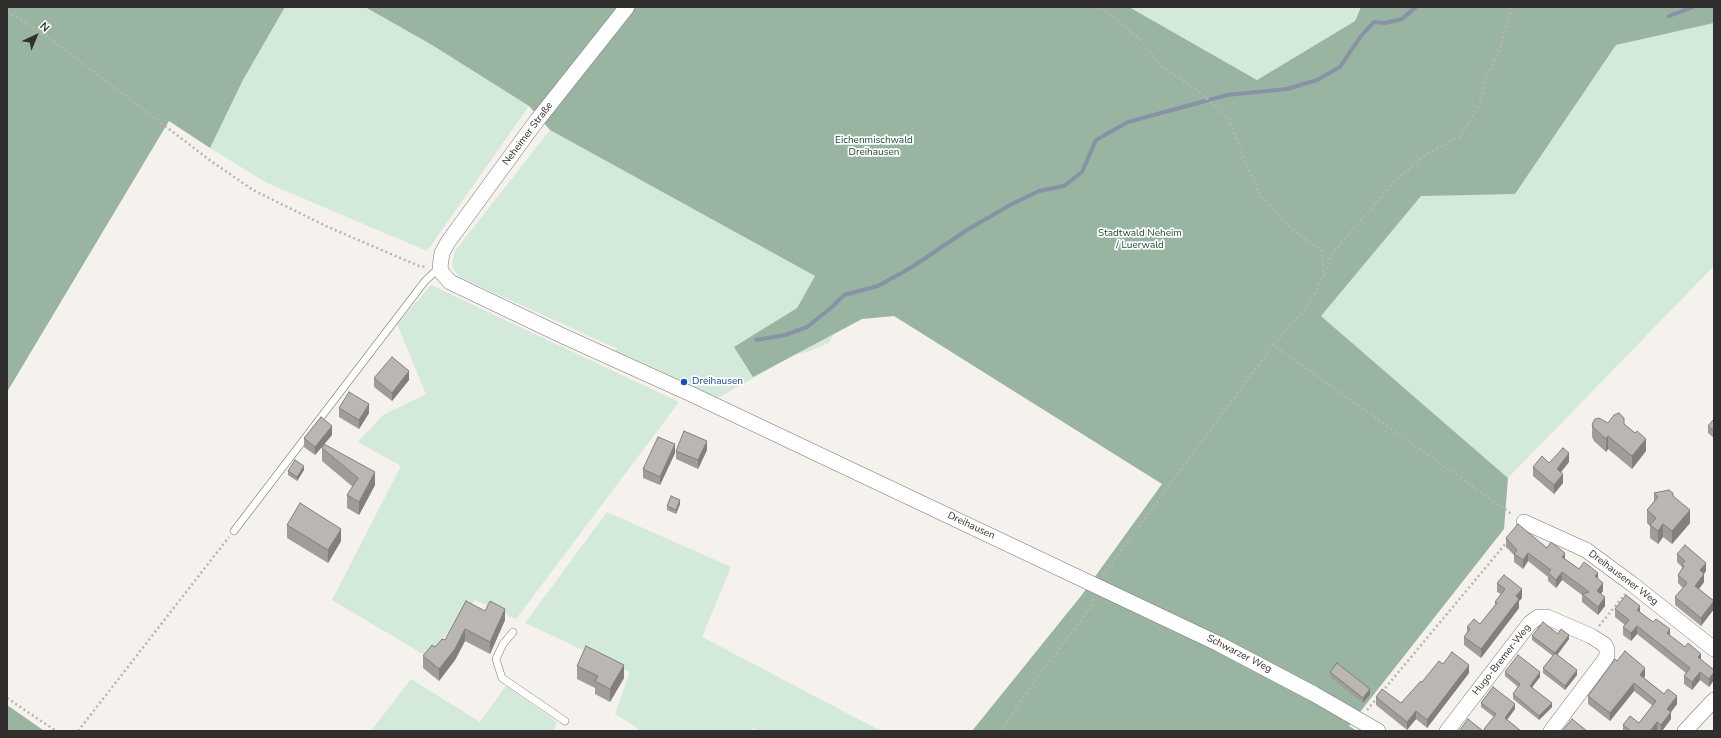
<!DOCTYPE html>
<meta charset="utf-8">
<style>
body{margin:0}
#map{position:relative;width:1721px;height:738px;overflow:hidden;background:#f5f1ec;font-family:"Nunito Sans",sans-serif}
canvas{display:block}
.frame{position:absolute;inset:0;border:8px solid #302f2d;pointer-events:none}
.north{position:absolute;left:16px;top:16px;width:40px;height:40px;-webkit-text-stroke:3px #fff;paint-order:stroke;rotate:44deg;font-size:11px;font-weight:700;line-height:16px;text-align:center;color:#302f2d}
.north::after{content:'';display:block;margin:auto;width:14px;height:18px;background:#302f2d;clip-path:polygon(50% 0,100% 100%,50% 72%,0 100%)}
</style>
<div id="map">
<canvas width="1721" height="738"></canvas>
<div class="frame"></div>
<div class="north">N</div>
</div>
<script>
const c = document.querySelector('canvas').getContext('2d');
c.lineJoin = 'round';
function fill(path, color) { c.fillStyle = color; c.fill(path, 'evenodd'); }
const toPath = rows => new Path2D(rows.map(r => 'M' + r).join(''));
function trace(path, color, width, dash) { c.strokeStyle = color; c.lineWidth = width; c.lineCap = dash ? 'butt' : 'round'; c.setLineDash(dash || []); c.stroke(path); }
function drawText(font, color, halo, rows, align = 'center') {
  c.font = font + ' "Nunito Sans",sans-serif'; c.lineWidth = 3.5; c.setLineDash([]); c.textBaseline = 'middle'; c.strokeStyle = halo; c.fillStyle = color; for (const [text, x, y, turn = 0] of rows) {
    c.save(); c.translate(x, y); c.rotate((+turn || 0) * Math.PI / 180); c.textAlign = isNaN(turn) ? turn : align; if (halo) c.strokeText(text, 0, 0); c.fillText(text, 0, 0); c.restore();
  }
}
fill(toPath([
 [285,7,365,7,432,45,529,106,427,251,267,183,210,148,243,80],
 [1129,7,1361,7,1355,21,1257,80],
 [1714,23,1714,266,1508,478,1321,316,1371,255,1175,132,834,333,829,343,807,352,796,354,716,399,611,351,618,349,459,277,452,266,455,251,550,130,815,276,797,308,775,322,799,320,1185,54,1515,194,1616,45],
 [431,285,679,402,516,619,475,600,428,657,332,600,401,466,358,442,383,415,426,394,397,324],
 [607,512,731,567,702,637,881,731,759,731,753,728,752,731,642,731,615,714,630,672,525,623],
 [411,679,480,722,506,686,557,722,553,731,371,731]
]), '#d3e9d9');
fill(toPath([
 [7,7,285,7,243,80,210,148,169,121,7,392],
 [365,7,1129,7,1257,80,1355,21,1361,7,1714,7,1714,23,1616,45,1515,194,1421,196,1321,316,1508,478,1504,529,1349,726,1357,731,972,731,1081,596,1162,484,894,316,862,319,753,377,734,347,797,308,815,276,550,130,529,106,432,45],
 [7,705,43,730,45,731,7,731]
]), '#99b5a2');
trace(toPath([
 [1669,16,1693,7],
 [756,340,785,335,807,327,832,307,844,295,878,286,912,267,967,230,1010,205,1039,191,1064,186,1082,172,1096,140,1128,122,1227,95,1287,89,1317,80,1340,67,1361,36,1374,22,1385,23,1402,19,1416,7]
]), '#8792a4', 4);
const service = toPath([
 [234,531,425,281,440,267],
 [513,632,503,644,496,659,502,678,565,721]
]);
const minor = toPath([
 [627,7,535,123,448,242,442,253,440,267,442,273,450,282,563,336,691,394,1219,644,1314,694,1378,731],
 [1524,522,1586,550,1632,584,1714,649],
 [1447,731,1530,623,1538,617,1547,617,1591,636,1605,645,1607,650,1607,656,1603,662,1551,731],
 [1685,731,1714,700]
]);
trace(service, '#7b7874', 8);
trace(minor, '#7b7874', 16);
trace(toPath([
 [1096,7,1103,9,1140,39,1162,67,1197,90,1229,119,1243,156,1260,195,1288,226,1322,252,1324,275,1308,306,1273,345],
 [7,12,27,23,52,40,211,161,253,190,328,227,419,266,427,267],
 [1325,274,1332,254,1394,182,1428,153,1459,137,1479,106,1486,79,1500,49,1511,7],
 [1103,575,1273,345,1513,515],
 [1599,626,1625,594],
 [1382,692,1507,542],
 [7,698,56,731],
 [1367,710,1378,697],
 [78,731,229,537],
 [1001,731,1037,677,1092,606,1093,598]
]), '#b7b4af', 2.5, [2, 3]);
trace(service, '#fff', 7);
trace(minor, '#fff', 15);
fill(toPath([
 [374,378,409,380,392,401,374,387],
 [339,408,369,413,359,429,339,417],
 [1714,419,1714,438,1708,433,1708,426],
 [1608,423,1624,424,1635,433,1646,451,1632,469,1608,449,1606,452,1594,441,1592,437,1592,424],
 [332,435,315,455,304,447,304,438],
 [322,448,375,485,359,515,347,508,347,495,353,487,322,461],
 [707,450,698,469,676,459,676,451],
 [675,453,660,485,643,478,643,469],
 [1569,462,1561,472,1563,483,1554,494,1533,476,1533,467,1549,463],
 [304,470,297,481,288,475,288,471],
 [1654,493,1673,496,1690,523,1672,544,1663,537,1658,544,1650,538,1650,526,1647,523,1647,510,1654,502],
 [680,504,676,514,667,510,667,506],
 [287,525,341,541,328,563,287,538],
 [1506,538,1547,548,1565,559,1579,569,1598,579,1603,591,1600,594,1605,606,1598,615,1582,602,1582,595,1562,580,1556,588,1548,581,1548,577,1528,561,1523,569,1514,562,1514,555,1506,547],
 [1677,554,1706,571,1704,574,1704,582,1699,589,1714,601,1714,609,1701,626,1675,605,1675,597,1683,588,1678,583,1678,575,1682,569,1682,567,1677,562],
 [1497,583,1522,598,1519,601,1519,608,1481,658,1464,645,1464,637,1467,632,1467,627,1480,624,1495,605,1495,602,1501,594,1497,592],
 [1615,609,1640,612,1714,670,1714,680,1709,687,1700,680,1692,690,1684,684,1684,676,1686,673,1637,634,1631,641,1623,635,1623,627,1625,625,1615,617],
 [485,611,505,620,490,654,465,641,455,660,439,681,423,668,423,656],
 [1558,634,1569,639,1557,654,1577,675,1565,690,1543,673,1543,668,1553,656,1532,640,1532,636],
 [1617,661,1645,676,1644,678,1677,704,1671,712,1671,719,1662,731,1658,731,1657,730,1656,731,1623,731,1623,725,1639,723,1653,706,1634,691,1610,721,1588,704,1588,696],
 [1443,664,1469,673,1427,728,1416,719,1407,730,1376,705,1376,697,1401,703],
 [577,666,624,678,610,702,595,694,595,688,577,679],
 [1330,672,1370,694,1363,703,1330,677],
 [1505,672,1540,677,1532,687,1552,707,1539,720,1513,699,1513,694,1518,687,1505,676],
 [1481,703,1515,709,1507,720,1521,731,1484,731,1484,729,1494,717,1481,707]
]), '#a09d99');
fill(toPath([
 [409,371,409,380,392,401,392,393],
 [369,404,369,413,359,429,359,420],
 [332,426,332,435,315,455,315,447],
 [1608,436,1608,449,1606,452,1606,439],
 [1646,439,1646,451,1632,469,1632,456],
 [707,441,707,450,698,469,698,460],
 [675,444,675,453,660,485,660,477],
 [1569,453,1569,462,1557,477,1557,469],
 [304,466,304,470,297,481,297,477],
 [375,472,375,485,359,515,359,502],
 [1563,474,1563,483,1554,494,1554,485],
 [680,500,680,504,676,514,676,510],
 [1690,510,1690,523,1672,544,1672,531],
 [1663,524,1663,537,1658,544,1658,531],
 [341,529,341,541,328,563,328,550],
 [1528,553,1528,561,1523,569,1523,560],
 [1565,553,1565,561,1562,557],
 [1706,563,1706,571,1700,579,1700,570],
 [1562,572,1562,580,1556,588,1556,580],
 [1598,573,1598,581,1595,576],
 [1704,574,1704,582,1695,594,1695,586],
 [1603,583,1603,591,1597,599,1597,591],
 [1522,589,1522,598,1519,601,1519,608,1481,658,1481,649,1516,596],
 [1605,597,1605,606,1598,615,1598,607],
 [1714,601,1714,609,1701,626,1701,618],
 [1640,606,1640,614,1637,610],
 [505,609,505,620,490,654,490,642],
 [1637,626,1637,634,1631,641,1631,633],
 [465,629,465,641,455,660,439,681,439,669],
 [1670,629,1670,637,1667,633],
 [1569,635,1569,639,1555,658,1555,653],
 [1701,654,1701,662,1698,657],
 [624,665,624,678,610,702,610,689],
 [1469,665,1469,673,1427,728,1427,720],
 [1645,668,1645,676,1640,682,1640,675],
 [1577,670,1577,675,1565,690,1565,686],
 [1540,672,1540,677,1530,690,1530,686],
 [1700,672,1700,680,1692,690,1692,682],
 [1714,672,1714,680,1709,687,1709,679],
 [1634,683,1634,691,1610,721,1610,713],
 [1370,689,1370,694,1363,703,1363,698],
 [1677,696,1677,704,1671,712,1671,719,1662,731,1661,731,1661,725,1667,709],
 [1552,703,1552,707,1539,720,1539,716],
 [1515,704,1515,709,1505,722,1505,718],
 [1416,711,1416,719,1407,730,1407,722],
 [1657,722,1657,730,1656,731,1650,731]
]), '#827f7d');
const building = toPath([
 [392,357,409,371,392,393,374,378,392,357],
 [349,392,369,404,359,420,339,408,349,392],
 [1619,413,1624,418,1624,424,1635,433,1637,431,1646,439,1632,456,1608,436,1606,439,1594,428,1592,424,1595,419,1599,418,1608,423,1614,415,1619,413],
 [321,417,332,426,315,447,304,438,321,417],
 [1714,419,1714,431,1708,426,1714,419],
 [684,431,707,441,698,460,676,451,684,431],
 [658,437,675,444,660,477,643,469,658,437],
 [324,444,375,472,359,502,347,495,358,478,322,448,324,444],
 [1563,448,1569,453,1557,469,1563,474,1554,485,1533,467,1542,456,1549,463,1563,448],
 [295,460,304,466,297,477,288,471,295,460],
 [1669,490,1673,493,1673,496,1690,510,1672,531,1663,524,1658,531,1650,525,1656,518,1647,510,1658,497,1654,493,1669,490],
 [671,496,680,500,676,510,667,506,671,496],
 [300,503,341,529,328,550,287,525,300,503],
 [1518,524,1547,548,1551,542,1565,553,1562,557,1579,569,1584,562,1598,573,1595,576,1603,583,1597,591,1605,597,1598,607,1582,594,1589,592,1562,572,1556,580,1548,573,1551,570,1528,553,1523,560,1514,554,1517,550,1506,538,1518,524],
 [1685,545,1706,563,1700,570,1704,574,1695,586,1714,601,1701,618,1675,597,1687,583,1678,575,1684,566,1682,564,1685,561,1677,554,1685,545],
 [1504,575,1522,589,1516,596,1519,599,1481,649,1464,637,1470,629,1467,627,1474,619,1480,624,1497,603,1495,602,1505,589,1497,583,1504,575],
 [1626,595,1640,606,1637,610,1653,622,1656,619,1670,629,1667,633,1685,647,1688,643,1701,654,1698,657,1714,670,1714,672,1709,679,1700,672,1692,682,1684,676,1690,668,1637,626,1631,633,1623,627,1629,620,1615,609,1626,595],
 [466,601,485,611,490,601,505,609,490,642,465,629,455,649,439,669,423,656,432,645,435,647,442,639,445,640,466,601],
 [1543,622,1558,634,1561,629,1569,635,1555,653,1532,636,1543,622],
 [586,646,624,665,610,689,595,681,598,676,577,666,586,646],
 [1625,651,1645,668,1640,675,1664,694,1668,689,1677,696,1667,709,1671,712,1661,725,1657,722,1650,731,1631,731,1623,725,1630,716,1639,723,1656,701,1634,683,1610,713,1588,696,1615,659,1617,661,1625,651],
 [1452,652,1469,665,1427,720,1416,711,1407,722,1376,697,1382,689,1401,703,1421,681,1422,682,1439,661,1443,664,1452,652],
 [1555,653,1577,670,1565,686,1543,668,1555,653],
 [1518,655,1540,672,1530,686,1552,703,1539,716,1513,694,1520,684,1505,672,1518,655],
 [1337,663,1370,689,1363,698,1330,672,1337,663],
 [1493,687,1515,704,1505,718,1521,731,1487,731,1484,729,1496,714,1481,703,1493,687],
 [1468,719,1483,731,1459,731,1468,719],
 [1572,719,1587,731,1562,731,1572,719]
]);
fill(building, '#bab6b2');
trace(building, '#827f7d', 1);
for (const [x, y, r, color] of [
 [684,382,4,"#1a4fb4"]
]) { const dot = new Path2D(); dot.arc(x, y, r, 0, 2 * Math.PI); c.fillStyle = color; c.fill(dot); trace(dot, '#fff', 1.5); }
drawText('10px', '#302f2d', '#fff', [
 ["Neheimer Straße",528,134,-53],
 ["Dreihausen",971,526,25],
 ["Dreihausener Weg",1623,578,37],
 ["Schwarzer Weg",1239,654,27],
 ["Hugo-Bremer-Weg",1502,660,-52]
]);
drawText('10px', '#1c4b2f', '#fff', [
 ["Eichenmischwald",874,141],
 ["Dreihausen",874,153],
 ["Stadtwald Neheim",1140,234],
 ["/ Luerwald",1140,246]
]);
drawText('10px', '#164399', '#fff', [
 ["Dreihausen",692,382]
], 'left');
</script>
